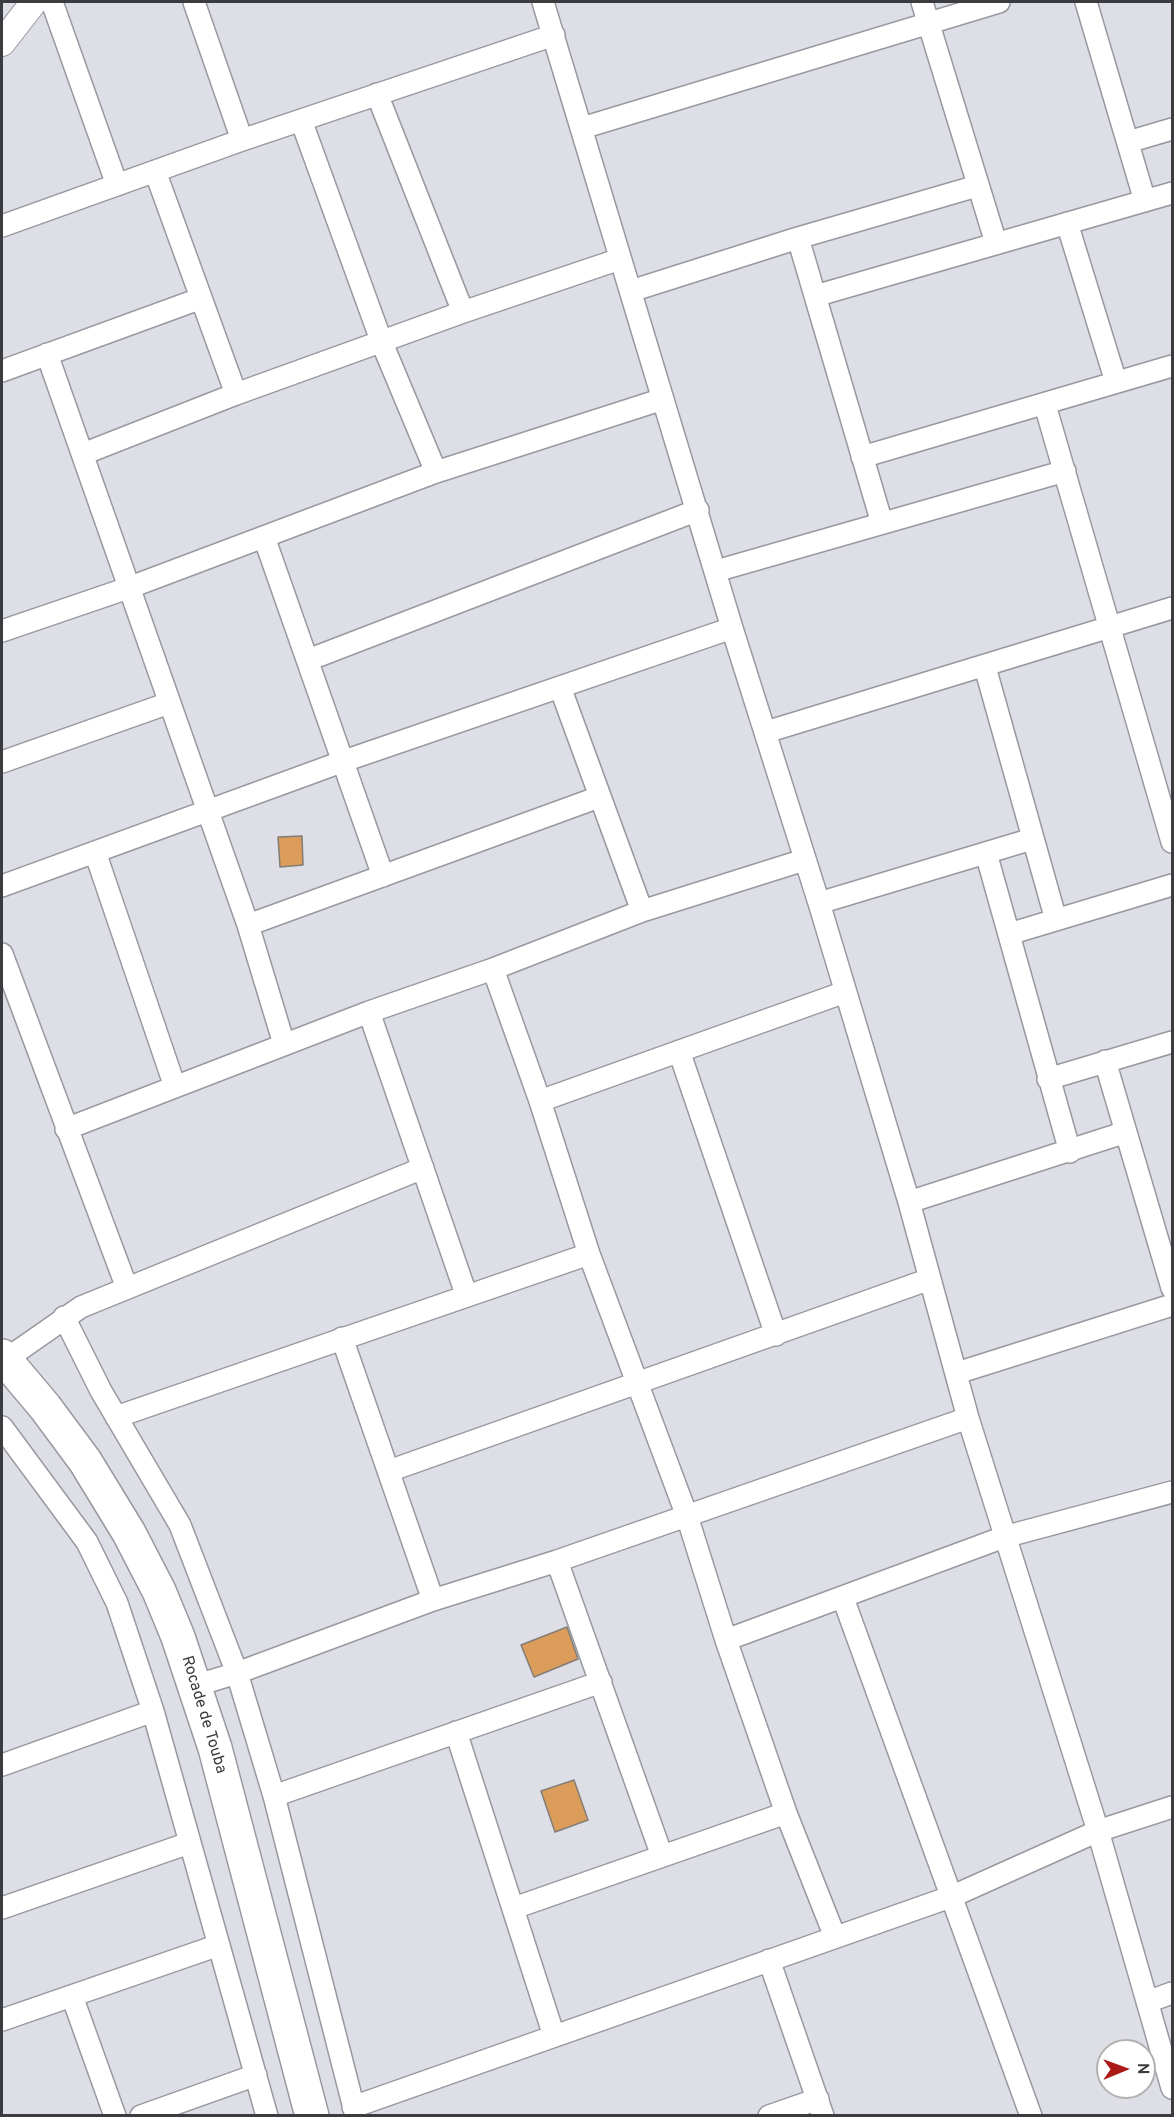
<!DOCTYPE html>
<style>
body{margin:0}
#map{position:relative;width:1174px;height:2117px;overflow:hidden;background:#dddee6;font-family:Overpass,sans-serif}
canvas{display:block}
.frame{position:absolute;inset:0;border:3px solid #3b3c3f;pointer-events:none}
.north{position:absolute;left:1096px;top:2039px;width:60px;height:60px;box-sizing:border-box;background:#fff;border:2px solid #b1b1b2;border-radius:50%;rotate:89deg;font-size:16px;font-weight:700;line-height:24px;text-align:center;color:#3b3c3f}
.north::after{content:'';display:block;margin:auto;width:21px;height:27px;background:#ac1a17;clip-path:polygon(50% 0,100% 100%,50% 72%,0 100%)}
</style>
<div id="map">
<canvas width="1174" height="2117"></canvas>
<div class="frame"></div>
<div class="north">N</div>
</div>
<script>
const c = document.querySelector('canvas').getContext('2d');
c.lineJoin = 'round';
function fill(path, color) { c.fillStyle = color; c.fill(path, 'evenodd'); }
const toPath = rows => new Path2D(rows.map(r => 'M' + r).join(''));
function trace(path, color, width, dash) { c.strokeStyle = color; c.lineWidth = width; c.lineCap = dash ? 'butt' : 'round'; c.setLineDash(dash || []); c.stroke(path); }
function drawText(font, color, halo, rows, align = 'center') {
  c.font = font + ' Overpass,sans-serif'; c.lineWidth = 4.5; c.setLineDash([]); c.textBaseline = 'middle'; c.strokeStyle = halo; c.fillStyle = color; for (const [text, x, y, turn = 0] of rows) {
    c.save(); c.translate(x, y); c.rotate((+turn || 0) * Math.PI / 180); c.textAlign = isNaN(turn) ? turn : align; if (halo) c.strokeText(text, 0, 0); c.fillText(text, 0, 0); c.restore();
  }
}
const building = toPath([
 [302,836,303,865,280,867,278,837,302,836],
 [567,1627,578,1659,534,1677,521,1645,567,1627],
 [574,1780,588,1820,555,1832,541,1791,574,1780]
]);
fill(building, '#dc9d5a');
trace(building, '#827d77', 1.5);
const minor = toPath([
 [52,2,117,185],
 [194,2,242,140],
 [543,2,732,628,819,903,909,1202,968,1418,1098,1831,1172,2088],
 [922,2,996,243],
 [1086,2,1145,201],
 [377,94,463,312],
 [301,120,382,343,436,472],
 [582,128,999,2],
 [1128,142,1172,129],
 [155,171,236,394],
 [1067,223,1116,382],
 [2,226,242,140,554,35],
 [798,238,882,523],
 [631,291,798,238,977,186],
 [815,296,1172,193],
 [47,354,248,925,284,1044],
 [2,371,199,299],
 [1045,405,1172,842],
 [83,454,236,394,463,312,620,259],
 [862,457,1172,366],
 [264,537,383,876],
 [716,571,1065,471],
 [2,631,128,588,436,472,663,399],
 [308,660,698,510],
 [985,667,1056,920],
 [560,687,642,911],
 [766,732,1172,608],
 [2,762,169,703],
 [95,852,175,1087],
 [986,853,1070,1152],
 [2,886,344,761,732,628],
 [819,903,1032,839],
 [248,925,599,797],
 [1009,934,1172,885],
 [2,954,127,1288],
 [493,969,540,1101,589,1254,687,1516,726,1640,786,1813,835,1937],
 [369,1012,466,1294],
 [679,1051,776,1335],
 [1105,1061,1172,1288],
 [1048,1079,1172,1042],
 [540,1101,845,992],
 [66,1129,369,1012,493,969,642,911,804,860],
 [909,1202,1126,1132],
 [64,1317,101,1391,180,1525,237,1673,274,1796,356,2116],
 [342,1338,433,1600],
 [5,1360,81,1307,423,1168],
 [957,1373,1172,1305],
 [116,1417,589,1254],
 [2,1427,87,1542,117,1603,153,1711,267,2116],
 [389,1471,930,1279],
 [557,1561,662,1856],
 [843,1598,1031,2116],
 [726,1640,1004,1537,1172,1492],
 [194,1686,237,1673,433,1600,557,1561,968,1418],
 [456,1732,554,2036],
 [2,1765,153,1711],
 [274,1796,601,1682],
 [2,1908,189,1843],
 [514,1908,786,1813],
 [769,1960,823,2116],
 [72,1996,115,2116],
 [1147,2002,1172,1993],
 [2,2020,219,1945],
 [353,2107,953,1896,1098,1831,1172,1807],
 [141,2116,256,2075],
 [769,2116,818,2099]
]);
const tertiary = toPath([
 [2,43,34,2]
]);
const primary = toPath([
 [2,1356,45,1407,85,1461,129,1533,159,1591,178,1637,215,1748,312,2116]
]);
trace(minor, '#9899a0', 24);
trace(tertiary, '#9899a0', 28);
trace(primary, '#9899a0', 36);
trace(minor, '#fff', 21);
trace(tertiary, '#fff', 26);
trace(primary, '#fff', 33);
drawText('16px', '#3b3c3f', '#fff', [
 ["Rocade de Touba",203,1715,73]
]);
</script>
